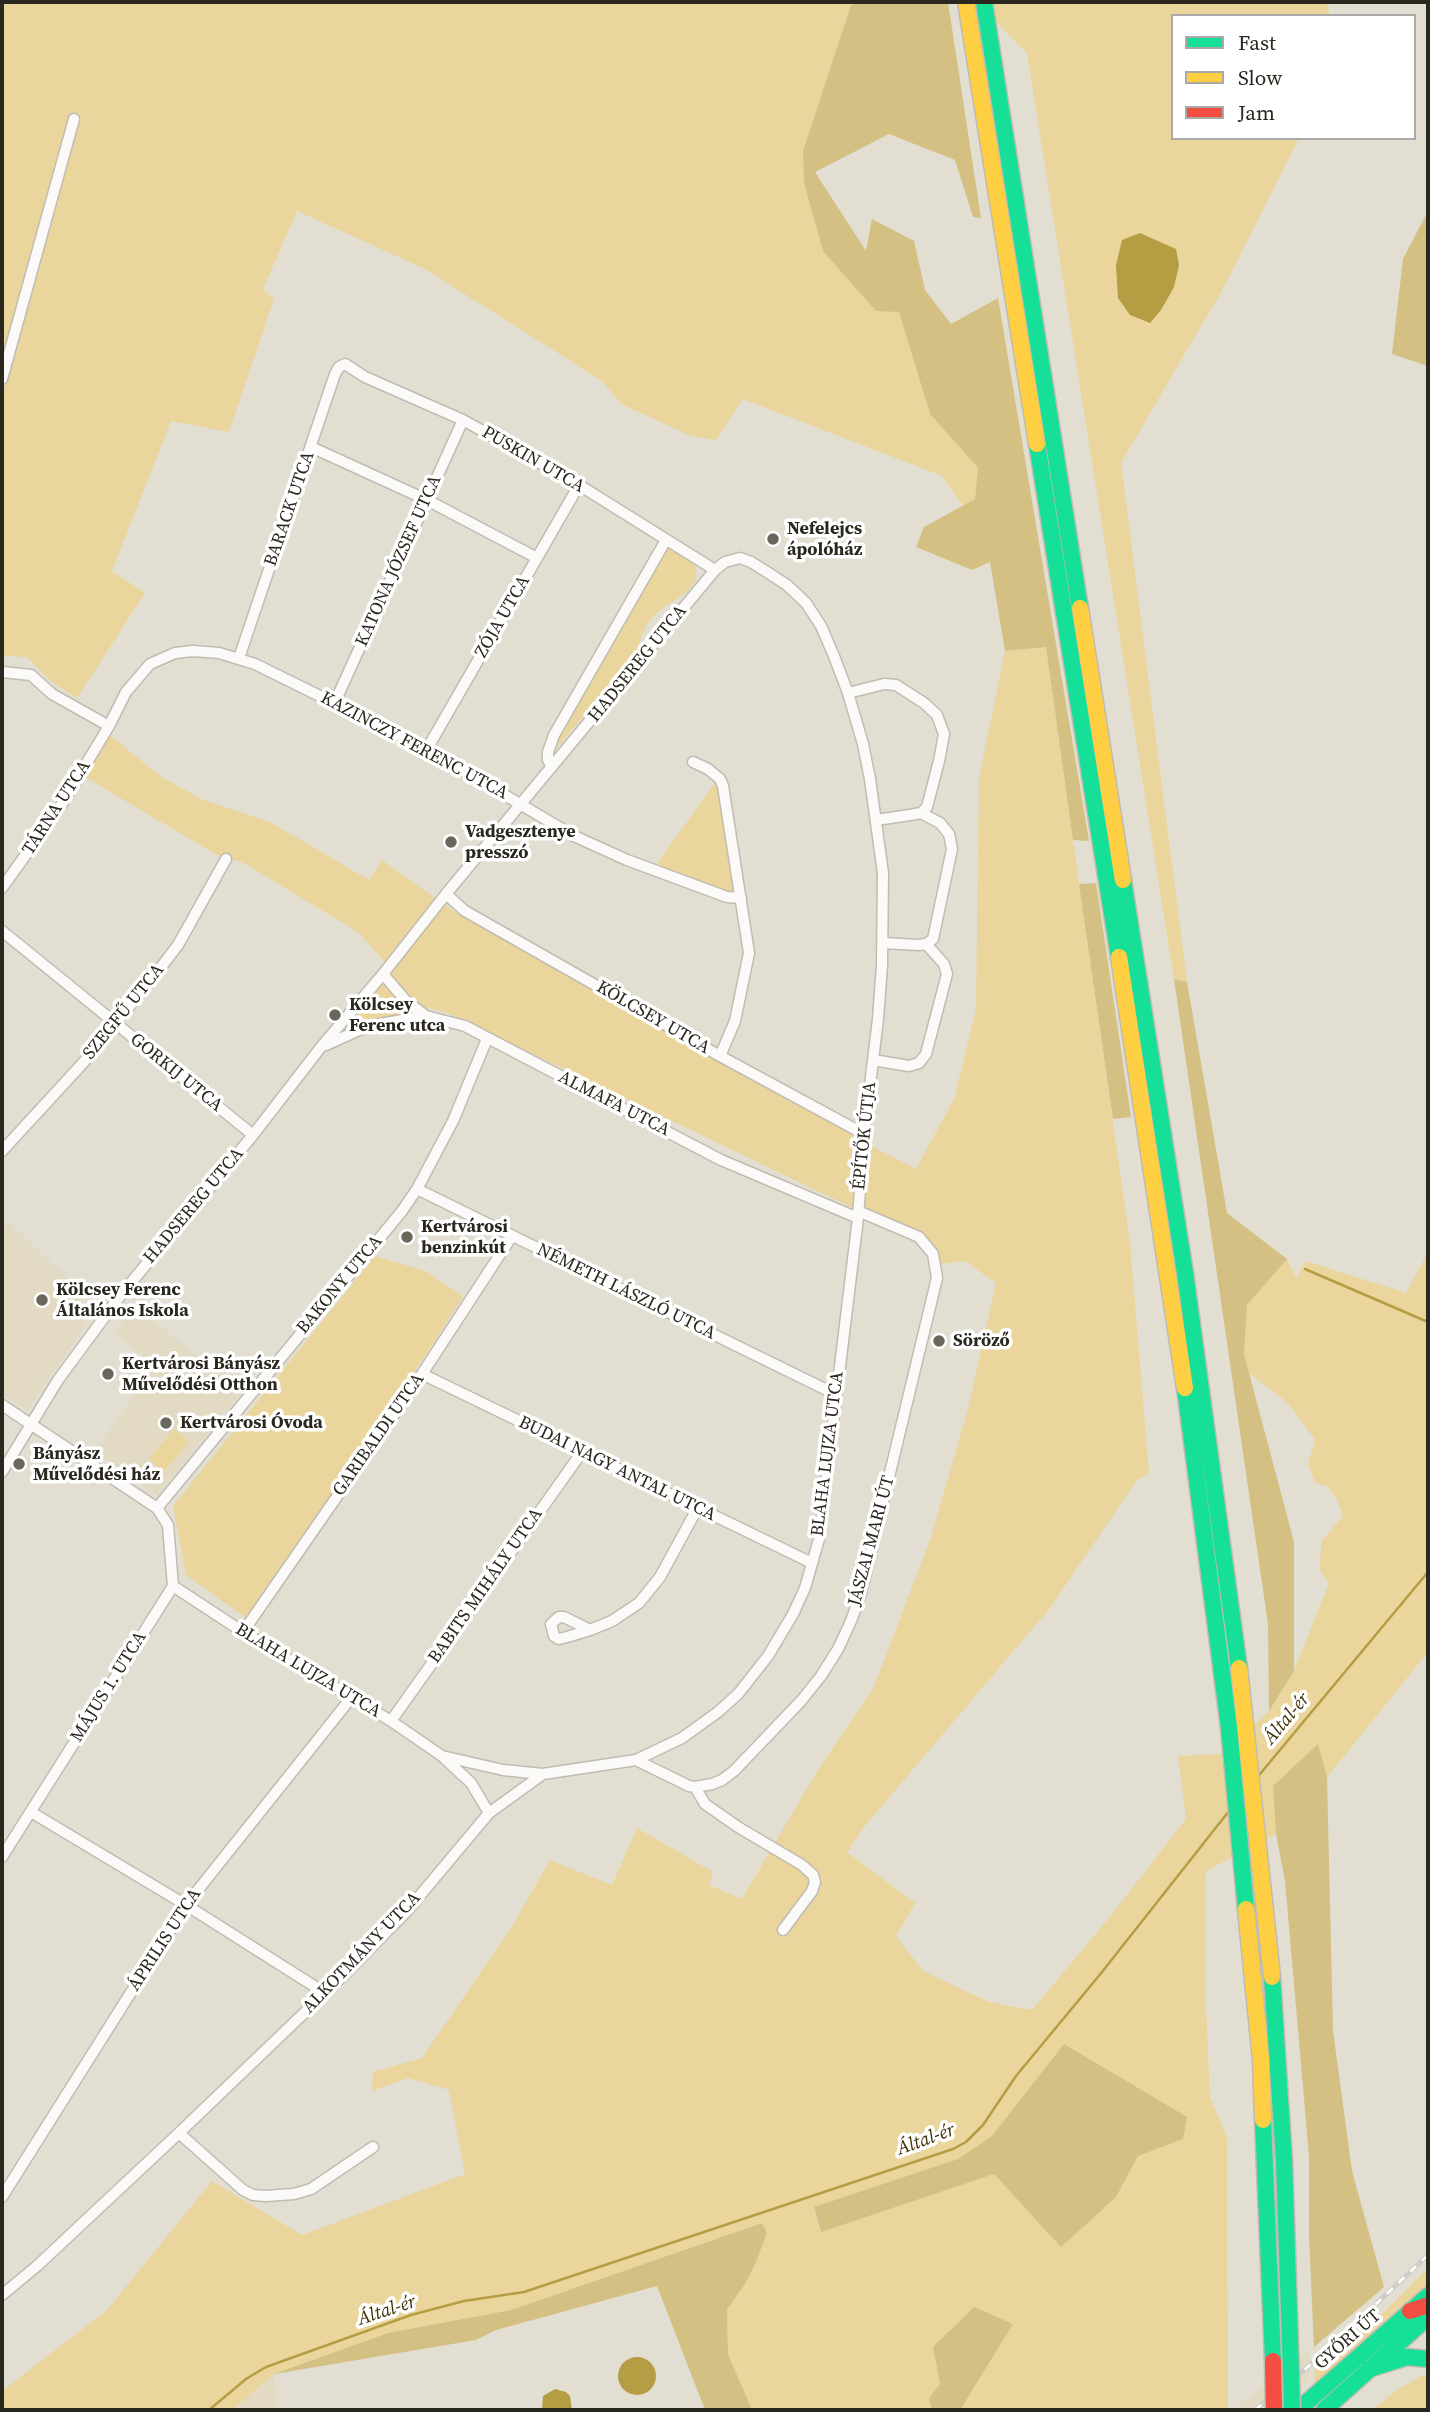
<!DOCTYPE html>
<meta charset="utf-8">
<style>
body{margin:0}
#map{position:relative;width:1430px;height:2412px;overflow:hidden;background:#e2ded1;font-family:"Source Serif 4",serif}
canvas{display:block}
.frame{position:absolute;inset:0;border:4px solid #2a271e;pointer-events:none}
.legend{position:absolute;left:1171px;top:14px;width:245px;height:126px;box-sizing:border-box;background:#fff;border:2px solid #aaa9a5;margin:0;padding:9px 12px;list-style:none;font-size:21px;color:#2a271e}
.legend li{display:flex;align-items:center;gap:14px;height:35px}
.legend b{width:35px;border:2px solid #aaa9a5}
</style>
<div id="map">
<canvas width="1430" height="2412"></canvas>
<div class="frame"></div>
<ul class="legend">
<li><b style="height:9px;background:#16e098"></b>Fast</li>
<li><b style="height:9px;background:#ffcf43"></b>Slow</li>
<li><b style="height:9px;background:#f24e42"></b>Jam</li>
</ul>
</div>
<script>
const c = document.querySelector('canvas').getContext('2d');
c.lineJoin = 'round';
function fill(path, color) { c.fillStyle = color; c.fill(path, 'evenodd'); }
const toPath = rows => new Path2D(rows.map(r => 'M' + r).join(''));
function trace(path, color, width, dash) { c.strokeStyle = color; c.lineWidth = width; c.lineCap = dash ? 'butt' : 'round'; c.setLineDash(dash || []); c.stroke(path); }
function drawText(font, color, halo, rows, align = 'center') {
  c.font = font + ' "Source Serif 4",serif'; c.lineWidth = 7; c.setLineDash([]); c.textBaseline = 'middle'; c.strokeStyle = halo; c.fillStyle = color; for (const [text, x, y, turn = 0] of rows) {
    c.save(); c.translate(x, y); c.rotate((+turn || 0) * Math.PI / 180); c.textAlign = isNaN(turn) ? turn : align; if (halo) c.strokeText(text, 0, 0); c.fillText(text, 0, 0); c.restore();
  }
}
fill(toPath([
 [2,1216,73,1283,90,1318,27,1411,2,1394],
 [135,1305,241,1393,157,1495,94,1452,155,1365,115,1333],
 [1310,2350,1309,2382,1271,2410,1232,2410],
 [274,2374,277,2410,232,2410]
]), '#e2dac3');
fill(toPath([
 [2,2,860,2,851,5,803,151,804,183,823,251,899,312,930,414,978,468,975,499,963,506,942,476,743,399,716,440,691,436,621,404,602,381,425,269,297,211,263,289,274,299,229,432,171,421,112,571,145,593,77,698,49,680,27,657,2,656],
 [976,2,1328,2,1329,16,1173,16,1173,138,1299,138,1225,285,1121,463,1187,982,1174,979,1027,53],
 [667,548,695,561,696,580,686,592,656,613,645,627,636,653,549,757,557,737],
 [1046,647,1130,1243,1149,1474,1137,1480,1050,1608,864,1827,847,1852,915,1903,896,1936,923,1971,989,2002,1032,2010,1112,1914,1186,1819,1178,1756,1224,1754,1269,1711,1294,1671,1329,1583,1319,1570,1322,1541,1343,1516,1336,1498,1327,1486,1315,1483,1308,1464,1315,1440,1288,1403,1249,1373,1244,1354,1247,1305,1287,1259,1296,1278,1306,1261,1406,1293,1428,1252,1428,1652,1327,1777,1318,1744,1274,1786,1276,1834,1206,1871,1205,1983,1210,2097,1227,2138,1228,2410,960,2410,933,2347,940,2384,929,2398,932,2410,752,2410,728,2354,727,2310,745,2284,756,2262,767,2233,761,2223,511,2310,388,2333,274,2374,232,2410,2,2410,2,2391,107,2310,212,2181,302,2235,465,2174,449,2090,408,2078,372,2091,373,2072,422,2058,513,1925,550,1860,612,1885,637,1828,713,1872,709,1885,742,1899,816,1773,874,1687,931,1537,968,1409,996,1283,965,1261,939,1264,927,1242,915,1230,855,1209,448,1013,429,1008,347,1029,346,1024,392,970,358,932,242,862,217,855,85,777,110,735,161,777,201,799,270,822,369,880,382,860,450,909,849,1132,856,1138,916,1169,954,1099,976,1009,979,778,1005,651],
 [992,2136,1182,2139,1138,2156,1116,2197,994,2174,820,2231,814,2207,958,2159],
 [716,781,719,782,736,894,724,895,654,868],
 [375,1256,425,1271,463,1296,429,1350,246,1618,186,1575,173,1506],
 [174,1429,189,1442,164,1472,149,1459],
 [1428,2268,1428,2288,1314,2387,1315,2369,1385,2311],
 [1428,2375,1428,2410,1372,2410,1397,2390,1421,2376]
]), '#ead69c');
fill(toPath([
 [860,2,948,2,981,218,973,217,955,160,889,134,815,172,866,251,872,219,914,241,925,290,951,324,998,298,1089,841,1073,840,1046,647,1005,651,990,562,972,570,916,547,924,527,975,499,978,468,930,414,899,312,876,311,823,251,804,183,803,151,851,5],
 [1428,211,1428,366,1392,354,1403,259],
 [1096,883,1131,1117,1113,1119,1079,884],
 [1174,979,1187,982,1227,1213,1287,1259,1247,1305,1244,1354,1294,1542,1294,1671,1269,1711,1268,1624],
 [1318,1744,1327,1777,1333,2031,1352,2171,1384,2287,1314,2347,1309,2237,1309,2156,1285,1881,1276,1834,1273,1786],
 [1064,2044,1187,2117,1183,2139,1138,2156,1116,2197,1061,2247,994,2174,821,2232,814,2207,958,2159,992,2136],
 [762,2223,767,2233,756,2262,745,2284,727,2310,728,2354,752,2410,705,2410,657,2286,496,2330,476,2340,274,2374,388,2333,511,2310],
 [974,2307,1013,2324,960,2410,932,2410,929,2398,940,2384,933,2347]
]), '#d4c082');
fill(toPath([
 [1140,233,1176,249,1179,265,1174,287,1161,310,1150,323,1130,315,1118,298,1116,265,1122,240],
 '618 2376a19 19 0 1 1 38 0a19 19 0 1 1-38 0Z',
 [555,2389,566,2392,570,2396,572,2410,542,2410,543,2396]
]), '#b59d43');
trace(toPath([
 [1305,1269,1428,1322],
 [1260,1774,1428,1572],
 [209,2410,246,2379,266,2367,411,2315,464,2301,524,2292,953,2149,966,2142,983,2125,1016,2076,1102,1972,1229,1811]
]), '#b59d43', 2.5);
const street = toPath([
 [2,379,74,119],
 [311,447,427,500,537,558],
 [239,658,335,374,339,367,345,364,365,377,463,420,579,485,715,570],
 [2,672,31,675,52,694,109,726],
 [848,693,884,684,896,685,924,703,937,715,944,734,939,761,927,807,921,813,910,815,876,820],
 [335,702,463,420],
 [427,749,579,485],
 [693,762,708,769,720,779,723,786,749,953,735,1021,720,1056],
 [552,767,548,760,548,752,554,735,666,540],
 [2,888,62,804,109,726,126,692,150,664,175,653,193,651,219,653,255,664,427,749,574,836,627,860,727,897,741,898],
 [446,894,465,911,720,1056,864,1134],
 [2,931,253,1135],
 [883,943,919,945,926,944,933,939,952,849,949,834,940,823,921,813],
 [383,974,406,1001,426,1016,465,1026,721,1160,858,1218],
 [326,1045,368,1026,426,1016],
 [873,1060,909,1066,919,1063,926,1054,947,974,944,964,926,944],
 [2,1151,83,1063,155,975,178,945,226,859],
 [417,1189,835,1394],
 [422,1374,812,1563],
 [2,1405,157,1508,168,1525,173,1586,2,1857],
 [2,1472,58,1380,120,1296,253,1135,321,1047,383,974,446,894,715,570,725,562,740,558,751,562,767,572,787,585,806,603,821,626,834,656,848,693,863,744,870,779,883,873,882,965,878,1019,864,1134,858,1218,819,1539,805,1588,793,1614,768,1656,738,1694,718,1712,682,1738,636,1760,543,1774,503,1770,442,1756],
 [157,1508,402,1211,417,1189,453,1121,487,1039],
 [173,1586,243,1632,391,1721,442,1756,471,1783,489,1813],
 [590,1630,564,1617,559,1617,551,1624,554,1636,559,1639,567,1637,590,1630,612,1621,639,1603,660,1577,697,1509],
 [243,1632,422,1374,512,1236],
 [391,1721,582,1452],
 [636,1760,689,1786,695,1787,712,1784,722,1780,734,1771,801,1701,821,1676,838,1649,851,1621,861,1593,937,1278,933,1254,919,1237,858,1211],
 [695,1787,705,1804,738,1827,802,1865,813,1875,815,1882,812,1891,783,1930],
 [31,1812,186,1905,325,1993],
 [179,2133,243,2190,253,2195,266,2196,294,2194,311,2189,373,2147],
 [2,2197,186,1905,351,1698],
 [2,2295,37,2266,179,2133,348,1971,407,1911,489,1813,543,1774]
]);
const fast = toPath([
 [984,2,1080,608],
 [1037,444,1119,957],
 [1123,880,1185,1273,1239,1668],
 [1185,1388,1229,1728,1246,1909],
 [1272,1977,1284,2160,1290,2342],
 [1263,2120,1273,2361],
 [1369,2369,1407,2357,1428,2359],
 [1298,2410,1428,2296],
 [1324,2410,1428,2317]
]);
const slow = toPath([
 [966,2,1037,444],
 [1080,608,1123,880],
 [1119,957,1185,1388],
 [1239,1668,1272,1977],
 [1246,1909,1261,2060,1263,2120]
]);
const jam = toPath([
 [1410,2311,1428,2305]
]);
trace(street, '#c0bcb2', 13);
trace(fast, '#c0bcb2', 19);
trace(slow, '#c0bcb2', 19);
trace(jam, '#c0bcb2', 19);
trace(street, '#fbfaf8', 10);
trace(fast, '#16e098', 16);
trace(slow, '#ffcf43', 16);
trace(jam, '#f24e42', 16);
const rail = toPath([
 [1255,2410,1321,2356,1428,2255]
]);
trace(rail, '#cecdc9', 5);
trace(rail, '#fff', 2.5, [8]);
const fastBridge = toPath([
 [1290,2342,1292,2410]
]);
const jamBridge = toPath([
 [1273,2361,1274,2410]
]);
trace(fastBridge, '#c0bcb2', 19, []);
trace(jamBridge, '#c0bcb2', 19, []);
trace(fastBridge, '#16e098', 16);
trace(jamBridge, '#f24e42', 16);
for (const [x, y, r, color] of [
 [773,539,7,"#6a675d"],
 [451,842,7,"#6a675d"],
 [335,1015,7,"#6a675d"],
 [407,1237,7,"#6a675d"],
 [42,1300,7,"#6a675d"],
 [939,1341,7,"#6a675d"],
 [108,1374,7,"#6a675d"],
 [166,1423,7,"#6a675d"],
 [19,1464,7,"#6a675d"]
]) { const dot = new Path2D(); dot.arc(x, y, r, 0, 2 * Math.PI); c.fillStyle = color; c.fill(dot); trace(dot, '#fff', 2.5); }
drawText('18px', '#2a271e', '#fff', [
 ["PUSKIN UTCA",533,460,30],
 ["BARACK UTCA",290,509,-71],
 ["KATONA JÓZSEF UTCA",399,561,-66],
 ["ZÓJA UTCA",503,617,-60],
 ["HADSEREG UTCA",638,664,-51],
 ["KAZINCZY FERENC UTCA",414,746,28],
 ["TÁRNA UTCA",57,808,-57],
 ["SZEGFŰ UTCA",124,1012,-51],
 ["KÖLCSEY UTCA",653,1018,30],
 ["GORKIJ UTCA",176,1073,39],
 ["ALMAFA UTCA",614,1104,27],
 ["ÉPÍTŐK ÚTJA",865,1136,-84],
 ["HADSEREG UTCA",194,1206,-50],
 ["BAKONY UTCA",340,1285,-50],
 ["NÉMETH LÁSZLÓ UTCA",626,1292,26],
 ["GARIBALDI UTCA",379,1435,-55],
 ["BLAHA LUJZA UTCA",828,1454,-83],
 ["BUDAI NAGY ANTAL UTCA",617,1469,26],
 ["JÁSZAI MARI ÚT",872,1541,-75],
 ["BABITS MIHÁLY UTCA",486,1586,-55],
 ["BLAHA LUJZA UTCA",308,1671,31],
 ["MÁJUS 1. UTCA",109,1687,-58],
 ["ÁPRILIS UTCA",165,1940,-57],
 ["ALKOTMÁNY UTCA",362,1953,-46],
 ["GYŐRI ÚT",1348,2340,-41]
]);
drawText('bold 18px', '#2a271e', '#fff', [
 ["Nefelejcs",787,529],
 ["ápolóház",787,550],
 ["Vadgesztenye",465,832],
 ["presszó",465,853],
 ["Kölcsey",349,1005],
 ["Ferenc utca",349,1026],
 ["Kertvárosi",421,1227],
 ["benzinkút",421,1248],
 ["Kölcsey Ferenc",56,1290],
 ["Általános Iskola",56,1311],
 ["Söröző",953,1341],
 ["Kertvárosi Bányász",122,1364],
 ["Művelődési Otthon",122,1385],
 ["Kertvárosi Óvoda",180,1423],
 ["Bányász",33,1454],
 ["Művelődési ház",33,1475]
], 'left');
drawText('italic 19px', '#403205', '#fff', [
 ["Által-ér",1287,1719,-50],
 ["Által-ér",926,2140,-20],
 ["Által-ér",387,2311,-18]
]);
</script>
